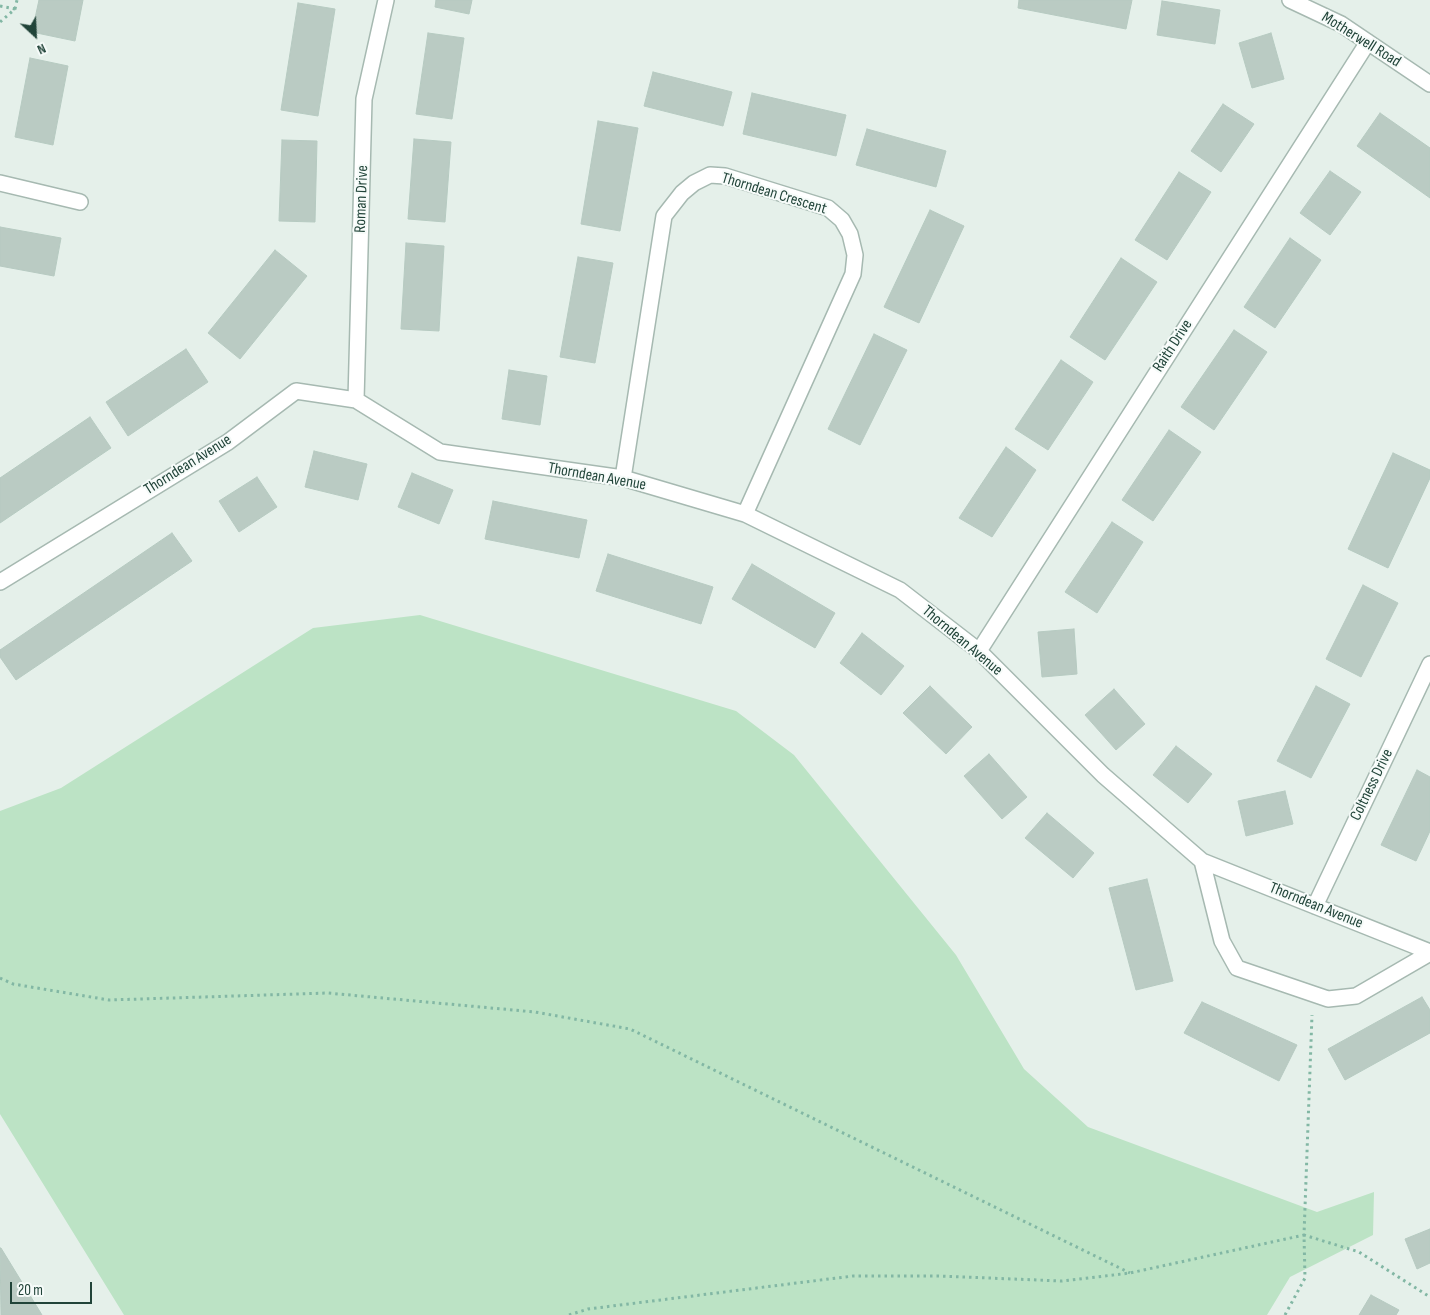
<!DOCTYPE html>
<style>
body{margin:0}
#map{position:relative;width:1430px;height:1315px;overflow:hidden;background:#e5f0ea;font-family:"Sofia Sans Condensed",sans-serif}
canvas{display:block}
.north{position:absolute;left:10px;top:10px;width:50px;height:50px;-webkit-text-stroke:4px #f6fbf9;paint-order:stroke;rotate:155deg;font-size:14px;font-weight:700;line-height:20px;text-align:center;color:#214439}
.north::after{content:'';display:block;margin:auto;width:18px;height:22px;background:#214439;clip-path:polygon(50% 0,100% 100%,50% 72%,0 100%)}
.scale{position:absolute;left:10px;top:1282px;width:82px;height:22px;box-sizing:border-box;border:2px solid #214439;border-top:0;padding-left:6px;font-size:15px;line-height:18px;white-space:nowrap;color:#214439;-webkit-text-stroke:4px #f6fbf9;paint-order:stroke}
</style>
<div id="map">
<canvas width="1430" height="1315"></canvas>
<div class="north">N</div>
<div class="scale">20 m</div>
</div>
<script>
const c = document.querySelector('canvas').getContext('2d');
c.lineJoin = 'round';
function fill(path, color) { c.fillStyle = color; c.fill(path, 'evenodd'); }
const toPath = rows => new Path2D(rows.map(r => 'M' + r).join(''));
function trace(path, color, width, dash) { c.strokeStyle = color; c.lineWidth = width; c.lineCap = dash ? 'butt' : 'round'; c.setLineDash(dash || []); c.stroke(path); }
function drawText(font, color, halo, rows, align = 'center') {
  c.font = font + ' "Sofia Sans Condensed",sans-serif'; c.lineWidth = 4; c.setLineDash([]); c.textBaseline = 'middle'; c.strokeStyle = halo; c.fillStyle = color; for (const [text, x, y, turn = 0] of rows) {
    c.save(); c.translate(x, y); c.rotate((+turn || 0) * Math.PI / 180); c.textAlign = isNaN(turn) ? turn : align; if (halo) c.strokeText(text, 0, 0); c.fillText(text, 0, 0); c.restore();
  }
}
fill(toPath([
 [420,615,736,711,794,755,956,955,1024,1069,1088,1127,1317,1212,1374,1192,1373,1235,1290,1277,1267,1315,124,1315,0,1114,0,811,61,788,313,628]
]), '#bce3c5');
const building = toPath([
 [39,0,83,0,75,41,32,32,39,0],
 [436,0,472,0,469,14,435,7,436,0],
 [1019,0,1132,0,1126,29,1018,8,1019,0],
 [1162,1,1220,10,1215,44,1157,35,1162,1],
 [298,3,335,9,318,116,281,110,298,3],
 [428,33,464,38,452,119,416,114,428,33],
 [1271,33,1284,79,1252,88,1239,43,1271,33],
 [30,58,68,66,53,145,15,137,30,58],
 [653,72,732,92,723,126,644,106,653,72],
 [752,93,846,115,836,156,743,134,752,93],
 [1223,104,1254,124,1221,172,1191,151,1223,104],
 [1380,113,1430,148,1430,198,1357,146,1380,113],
 [598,121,638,128,620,231,581,224,598,121],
 [867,129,946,151,936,187,856,165,867,129],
 [414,139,451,142,445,222,408,219,414,139],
 [282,140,317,141,315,222,279,221,282,140],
 [1330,171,1361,192,1330,235,1300,213,1330,171],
 [1179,172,1211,192,1167,260,1135,240,1179,172],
 [930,210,964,226,919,323,884,307,930,210],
 [0,227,61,238,54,276,0,266,0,227],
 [1290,238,1321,260,1275,328,1244,307,1290,238],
 [406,243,444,246,439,331,401,329,406,243],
 [275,250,307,276,240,359,208,333,275,250],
 [578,257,613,263,595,363,560,357,578,257],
 [1121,258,1157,282,1105,360,1070,337,1121,258],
 [1234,330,1267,352,1214,430,1181,407,1234,330],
 [874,334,907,350,860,445,828,429,874,334],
 [186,349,208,382,128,436,106,402,186,349],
 [1061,360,1093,382,1048,450,1015,429,1061,360],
 [509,370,547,376,540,425,502,419,509,370],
 [90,417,111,448,0,523,0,478,90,417],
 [1169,430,1201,452,1153,521,1122,500,1169,430],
 [1006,447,1036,470,992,537,959,518,1006,447],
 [314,451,367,464,358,500,305,487,314,451],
 [1393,453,1430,470,1430,478,1388,568,1348,549,1393,453],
 [412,473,453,490,439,524,398,507,412,473],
 [257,477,277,507,239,532,219,501,257,477],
 [493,501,587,520,579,558,485,539,493,501],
 [1112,522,1143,542,1097,613,1065,592,1112,522],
 [172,533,192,561,16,680,0,657,0,650,172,533],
 [608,554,713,587,701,624,596,591,608,554],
 [752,564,835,613,815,648,732,599,752,564],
 [1363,585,1398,603,1361,677,1326,659,1363,585],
 [1074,629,1077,674,1042,677,1038,632,1074,629],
 [862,633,904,666,881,695,840,663,862,633],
 [930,686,972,727,946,754,903,713,930,686],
 [1316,686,1350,704,1311,778,1277,761,1316,686],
 [1114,689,1145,724,1116,750,1085,715,1114,689],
 [1176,746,1212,774,1188,803,1153,775,1176,746],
 [989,754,1027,797,1002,819,964,776,989,754],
 [1417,770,1430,777,1430,831,1416,861,1381,845,1417,770],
 [1285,791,1293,824,1246,836,1238,801,1285,791],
 [1047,813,1094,853,1073,878,1025,838,1047,813],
 [1147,879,1173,981,1136,990,1109,888,1147,879],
 [1422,997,1430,1010,1430,1033,1345,1080,1328,1049,1422,997],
 [1202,1002,1297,1045,1279,1081,1184,1033,1202,1002],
 [1430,1229,1430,1263,1417,1269,1405,1239,1430,1229],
 [0,1248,1,1248,42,1315,1,1315,0,1248],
 [1371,1295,1399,1310,1396,1315,1359,1315,1371,1295]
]);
fill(building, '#bacbc3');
trace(building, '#b6cac1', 1);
const street = toPath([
 [1290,0,1341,24,1430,84],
 [0,183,80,202],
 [356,400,364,99,386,0],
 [623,478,664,216,682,193,694,183,710,175,725,176,828,208,842,220,850,234,855,255,853,274,745,514],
 [0,582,228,442,296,391,356,400,440,452,623,478,745,514,900,590,979,651,1103,775,1202,861,1430,952],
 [979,651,1368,42],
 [1202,861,1222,941,1237,968,1328,999,1356,996,1430,953],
 [1315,906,1430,664]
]);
trace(street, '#a6b9b1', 18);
trace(toPath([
 [0,6,15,9,0,22],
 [15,9,17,0],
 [0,978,13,984,109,1000,328,993,535,1012,630,1029,1130,1273],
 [569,1315,588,1309,853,1276,939,1276,1062,1281,1130,1273,1304,1235,1312,1015],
 [1285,1315,1305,1278,1304,1235,1359,1252,1430,1297]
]), '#82b7a4', 3, [2.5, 4]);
trace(street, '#fff', 15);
drawText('16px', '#214439', '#f6fbf9', [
 ["Motherwell Road",1361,40,32],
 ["Thorndean Crescent",774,194,17],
 ["Roman Drive",362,199,-88],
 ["Raith Drive",1173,346,-57],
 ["Thorndean Avenue",188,465,-32],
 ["Thorndean Avenue",597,477,10],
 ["Thorndean Avenue",962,641,40],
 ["Coltness Drive",1372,785,-64],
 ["Thorndean Avenue",1316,906,22]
]);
</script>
